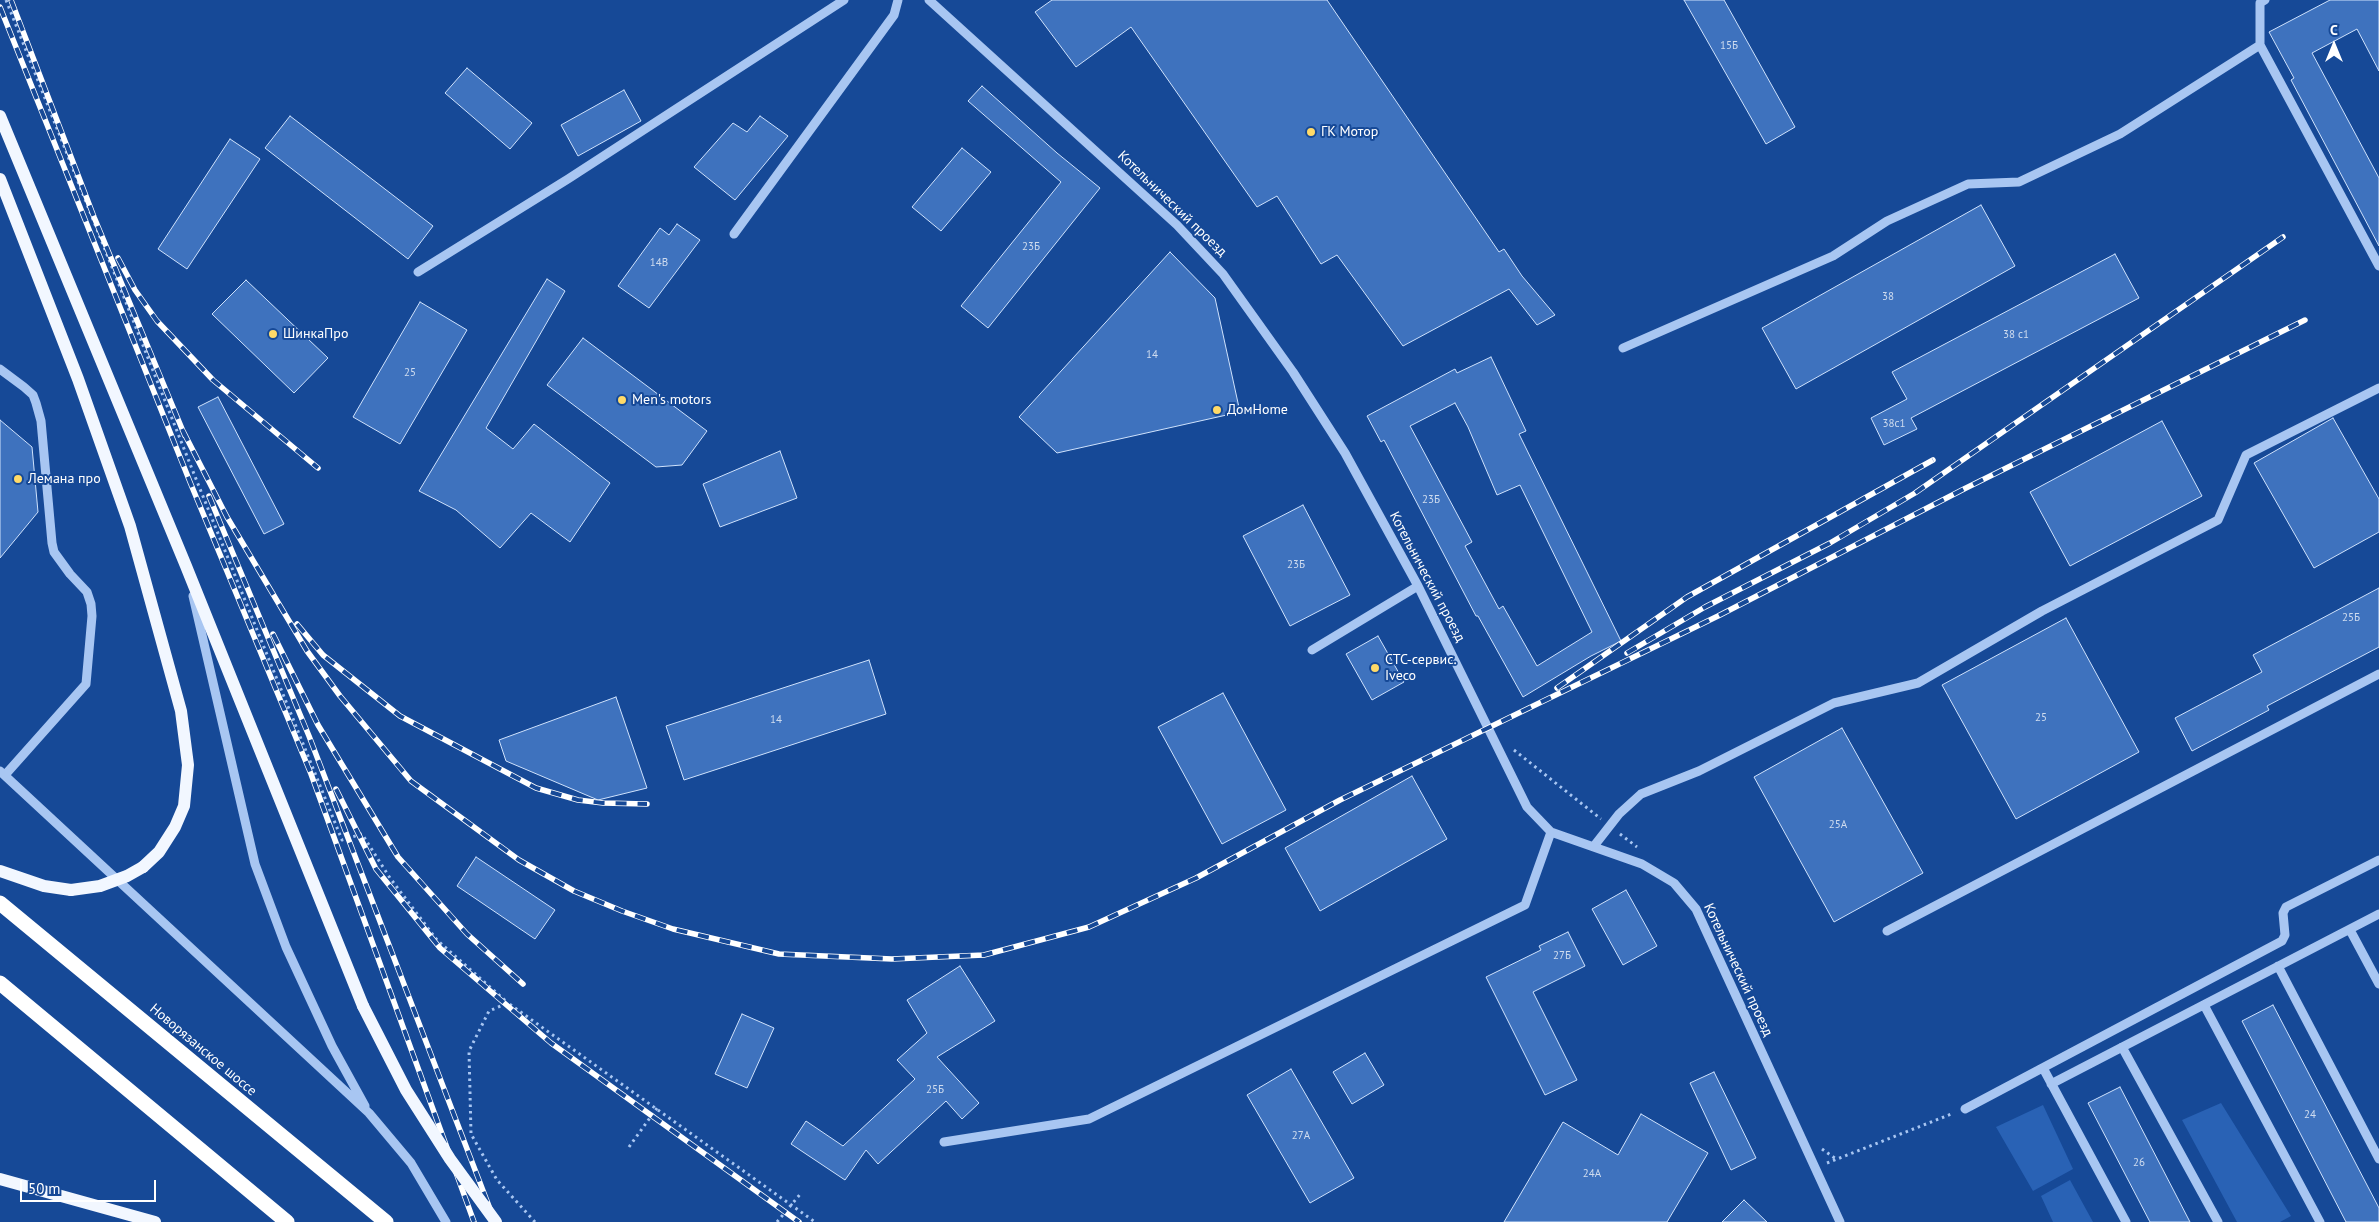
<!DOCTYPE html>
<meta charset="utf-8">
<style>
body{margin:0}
#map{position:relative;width:2379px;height:1222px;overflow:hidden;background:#164997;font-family:"PT Sans",sans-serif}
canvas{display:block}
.north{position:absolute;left:2309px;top:20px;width:50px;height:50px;-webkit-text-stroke:4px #164997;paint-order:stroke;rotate:0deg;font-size:14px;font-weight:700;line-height:20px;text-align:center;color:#fff}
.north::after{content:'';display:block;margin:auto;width:18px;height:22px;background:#fff;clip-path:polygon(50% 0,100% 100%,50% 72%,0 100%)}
.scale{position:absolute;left:20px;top:1180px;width:136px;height:22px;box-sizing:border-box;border:2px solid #fff;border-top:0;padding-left:6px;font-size:15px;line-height:18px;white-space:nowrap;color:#fff;-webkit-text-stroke:4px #164997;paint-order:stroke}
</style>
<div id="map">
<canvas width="2379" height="1222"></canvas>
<div class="north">С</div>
<div class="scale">50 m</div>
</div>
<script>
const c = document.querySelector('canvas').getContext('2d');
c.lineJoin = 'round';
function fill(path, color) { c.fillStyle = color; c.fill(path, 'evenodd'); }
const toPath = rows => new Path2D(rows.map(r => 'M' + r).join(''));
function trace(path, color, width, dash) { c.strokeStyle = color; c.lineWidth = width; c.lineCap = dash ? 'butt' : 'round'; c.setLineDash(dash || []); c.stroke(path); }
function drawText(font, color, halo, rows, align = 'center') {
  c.font = font + ' "PT Sans",sans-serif'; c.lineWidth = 4; c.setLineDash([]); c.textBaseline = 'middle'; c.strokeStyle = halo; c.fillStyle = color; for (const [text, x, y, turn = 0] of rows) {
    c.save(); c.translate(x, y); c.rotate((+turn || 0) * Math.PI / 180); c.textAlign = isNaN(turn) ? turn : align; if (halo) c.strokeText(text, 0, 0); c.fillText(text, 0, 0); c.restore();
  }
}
fill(toPath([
 [2221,1103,2291,1216,2280,1222,2237,1222,2182,1120],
 [2043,1105,2073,1169,2033,1191,1996,1127],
 [2070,1180,2093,1222,2053,1222,2041,1196]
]), '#2962b5');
const building = toPath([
 [1052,0,1327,0,1499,252,1504,249,1522,276,1555,315,1537,325,1509,289,1403,346,1337,255,1321,264,1277,196,1257,207,1131,27,1076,67,1035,12,1052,0],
 [1684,0,1724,0,1795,127,1766,144,1684,0],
 [2330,0,2379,0,2379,71,2357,29,2312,53,2379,178,2379,246,2291,80,2294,78,2269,32,2330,0],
 [467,68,532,123,510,149,445,93,467,68],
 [982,86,1057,153,1100,188,988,328,961,306,1061,182,968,101,982,86],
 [624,90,641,121,578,156,561,125,624,90],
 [290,116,433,226,408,259,265,148,290,116],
 [760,116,788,136,735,200,694,167,733,123,747,132,760,116],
 [230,139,260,159,187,269,158,249,230,139],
 [962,148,991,172,941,231,912,207,962,148],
 [1981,205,2015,266,1796,389,1762,328,1981,205],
 [677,224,700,240,649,308,618,286,660,228,669,235,677,224],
 [1170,252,1215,298,1240,412,1057,453,1019,417,1170,252],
 [2115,254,2139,298,1911,418,1917,429,1884,445,1871,418,1907,399,1892,372,2115,254],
 [547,279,565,291,486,428,513,449,534,424,610,483,570,542,531,513,500,548,456,510,419,491,547,279],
 [246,280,328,358,294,393,212,314,246,280],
 [420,302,467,330,400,444,353,417,420,302],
 [583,338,707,431,682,465,656,467,547,385,583,338],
 [1491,357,1526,431,1519,434,1621,641,1591,656,1523,697,1478,616,1476,616,1384,440,1381,442,1367,416,1455,369,1457,373,1491,357],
 [1455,403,1468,427,1497,495,1520,485,1592,632,1537,666,1503,606,1499,609,1465,546,1472,542,1410,426,1455,403],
 [218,397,284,524,264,534,198,407,218,397],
 [2333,418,2379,499,2379,532,2314,568,2254,463,2333,418],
 [0,420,32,447,38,512,0,558,0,420],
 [2162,421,2202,496,2070,566,2030,492,2162,421],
 [780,451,797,498,720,527,703,484,780,451],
 [1303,505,1350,595,1290,626,1243,536,1303,505],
 [2379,588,2379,647,2267,706,2269,710,2192,751,2175,718,2262,672,2253,655,2379,588],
 [2066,618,2139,752,2016,819,1942,685,2066,618],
 [1378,636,1404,682,1372,700,1346,654,1378,636],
 [869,660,886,714,684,780,666,726,869,660],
 [1223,693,1286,810,1222,844,1158,727,1223,693],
 [616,697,647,788,598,800,506,761,499,740,616,697],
 [1842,728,1923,873,1834,922,1754,777,1842,728],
 [1412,776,1447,839,1320,911,1285,848,1412,776],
 [476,857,555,910,535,939,457,886,476,857],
 [1626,890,1657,946,1623,965,1592,909,1626,890],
 [1568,932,1585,966,1533,992,1577,1080,1545,1095,1486,977,1541,950,1539,946,1568,932],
 [960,966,995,1021,937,1057,979,1103,962,1119,946,1101,878,1164,866,1150,845,1180,791,1144,806,1121,843,1146,915,1079,897,1060,927,1033,907,1000,960,966],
 [2273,1005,2379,1208,2379,1222,2346,1222,2242,1021,2273,1005],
 [742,1014,774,1028,747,1088,715,1074,742,1014],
 [1365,1053,1384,1085,1352,1104,1333,1072,1365,1053],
 [1291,1069,1354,1178,1310,1203,1247,1095,1291,1069],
 [1714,1072,1756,1158,1731,1170,1690,1083,1714,1072],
 [2120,1087,2190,1222,2150,1222,2088,1103,2120,1087],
 [1641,1114,1708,1153,1667,1222,1504,1222,1563,1122,1618,1155,1641,1114],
 [1744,1200,1767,1222,1722,1222,1744,1200]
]);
fill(building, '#3e72be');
trace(building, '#cfe2fc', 1);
trace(toPath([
 [6,0,198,484,342,840,362,834,390,878,437,940,508,1003],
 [1514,750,1601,819],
 [1620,834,1637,847],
 [629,1147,657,1108],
 [1822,1149,1836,1159],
 [1827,1163,1954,1113],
 [535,1222,497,1180,471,1134,469,1051,489,1011,508,1003,815,1222],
 [777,1222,802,1192]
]), '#a8c6f2', 3, [2.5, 4]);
trace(toPath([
 [929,0,1177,225,1223,274,1293,372,1345,453,1418,586,1527,807,1551,832,1642,864,1674,883,1696,909,1840,1222],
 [2265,0,2260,3,2260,45,2379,266],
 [734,234,894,15,898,0],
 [418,272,568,179,844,0],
 [1623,348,1833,256,1887,221,1968,184,2019,182,2120,134,2260,45],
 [0,369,24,387,33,395,36,403,41,421,52,543,54,552,70,574,87,592,91,604,92,616,86,684,5,775],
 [193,596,255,864,286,947,332,1046,365,1106],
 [1312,650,1418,586],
 [0,771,369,1113,411,1163,446,1222],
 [1594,846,1619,814,1641,794,1699,771,1834,703,1918,683,2042,611,2218,520,2246,455,2379,388],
 [2350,930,2379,984],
 [1887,931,2379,674],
 [2278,966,2379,1159],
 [2204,1005,2320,1222],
 [2122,1047,2218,1222],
 [2043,1068,2126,1222],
 [2051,1084,2379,914],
 [1965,1109,2282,941,2285,935,2283,913,2286,907,2379,860],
 [944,1142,1089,1119,1525,905,1551,832]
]), '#a8c6f2', 9);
trace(toPath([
 [0,116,186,566,363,1006],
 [0,179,78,379,130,526,181,711,188,765,184,806,175,827,159,852,143,867],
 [0,871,44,886,71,890],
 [0,1179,155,1222]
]), '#f2f7ff', 12);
trace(toPath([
 [0,903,386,1222],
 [0,983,287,1222]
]), '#fff', 15);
const rail = toPath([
 [11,0,94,217,185,436],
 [0,7,190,482,311,774,474,1222],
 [118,258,135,290,157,321,213,380,318,468],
 [183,431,227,517,307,651,340,696,411,781,519,860,574,891,622,911,673,929,779,954,892,959,984,955,1089,927,1196,878,1340,800,1718,616,1964,489,2305,320],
 [209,496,309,736,495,1222],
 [297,624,323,655,400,716,536,788,578,800,603,803,647,804],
 [273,634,318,725,398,857,467,934,523,984],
 [1627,653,1705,607,1830,543,1915,493,2283,237],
 [1557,688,1687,597,1933,460],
 [336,789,376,869,440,948,551,1043,799,1222]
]);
trace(rail, '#fff', 5.5);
trace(rail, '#164997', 4, [11]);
trace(toPath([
 [71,890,100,886,127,876,143,867],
 [363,1006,406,1090,450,1159,496,1222]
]), '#f2f7ff', 12);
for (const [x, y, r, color] of [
 [1311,132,5,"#ffda68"],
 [273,334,5,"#ffda68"],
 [622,400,5,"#ffda68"],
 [1217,410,5,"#ffda68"],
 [18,479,5,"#ffda68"],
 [1375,668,5,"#ffda68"]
]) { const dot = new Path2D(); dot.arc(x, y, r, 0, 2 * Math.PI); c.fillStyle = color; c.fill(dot); trace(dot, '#164997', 2); }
drawText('11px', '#cfdcef', null, [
 ["15Б",1729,46],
 ["23Б",1031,247],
 ["14В",659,263],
 ["38",1888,297],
 ["38 с1",2016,335],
 ["14",1152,355],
 ["25",410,373],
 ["38с1",1894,424],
 ["23Б",1431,500],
 ["23Б",1296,565],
 ["25Б",2351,618],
 ["25",2041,718],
 ["14",776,720],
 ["25А",1838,825],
 ["27Б",1562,956],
 ["25Б",935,1090],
 ["24",2310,1115],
 ["27А",1301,1136],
 ["26",2139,1163],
 ["24А",1592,1174]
]);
drawText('14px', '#fff', '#164997', [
 ["ГК Мотор",1321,132],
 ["ШинкаПро",283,334],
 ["Men's motors",632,400],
 ["ДомHome",1227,410],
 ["Лемана про",28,479],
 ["СТС-сервис.",1385,660],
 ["Iveco",1385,676]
], 'left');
drawText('14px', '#fff', '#164997', [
 ["Котельнический проезд",1172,204,44],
 ["Котельнический проезд",1427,577,62],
 ["Котельнический проезд",1738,970,65],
 ["Новорязанское шоссе",203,1050,40]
]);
</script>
